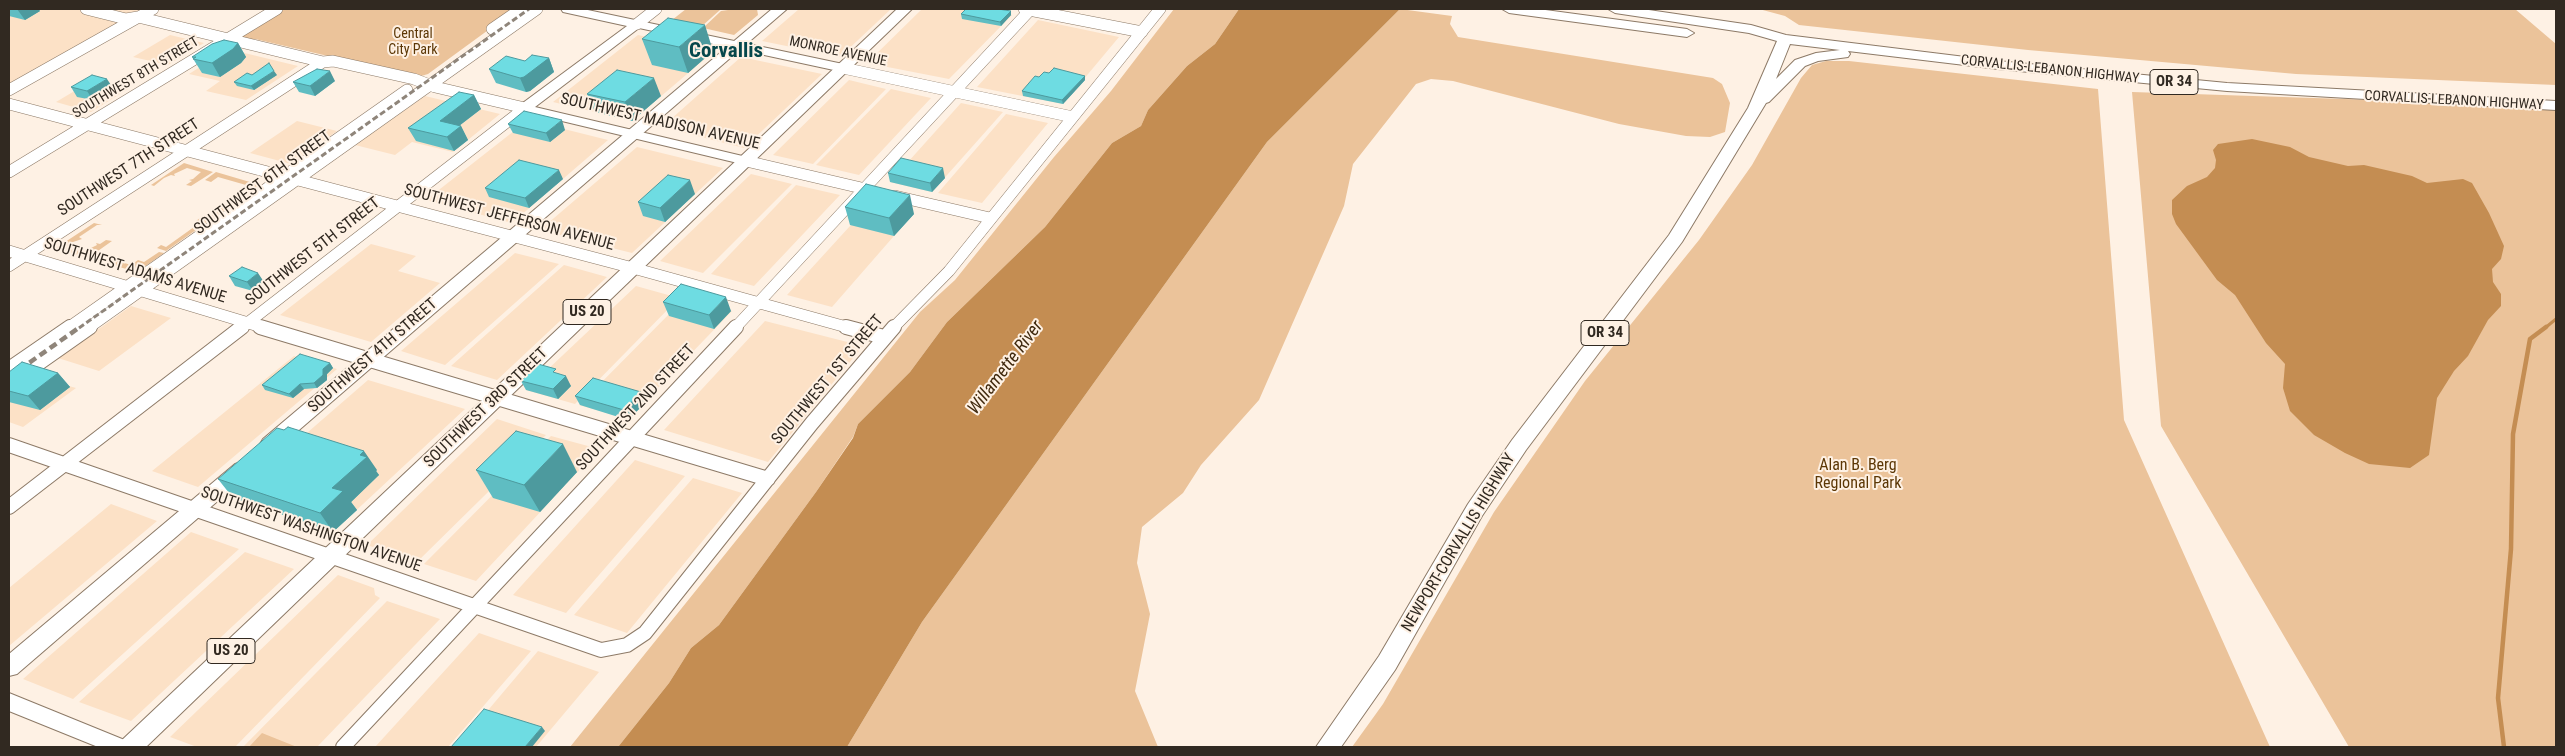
<!DOCTYPE html>
<style>
body{margin:0}
#map{position:relative;width:2565px;height:756px;overflow:hidden;background:#fef1e4;font-family:"Roboto Condensed",sans-serif}
canvas{display:block}
.frame{position:absolute;inset:0;border:10px solid #312921;pointer-events:none}
</style>
<div id="map">
<canvas width="2565" height="756"></canvas>
<div class="frame"></div>
</div>
<script>
const c = document.querySelector('canvas').getContext('2d');
c.lineJoin = 'round';
function fill(path, color) { c.fillStyle = color; c.fill(path, 'evenodd'); }
const toPath = rows => new Path2D(rows.map(r => 'M' + r).join(''));
function trace(path, color, width, dash) { c.strokeStyle = color; c.lineWidth = width; c.lineCap = dash ? 'butt' : 'round'; c.setLineDash(dash || []); c.stroke(path); }
function drawText(font, color, halo, rows, align = 'center') {
  c.font = font + ' "Roboto Condensed",sans-serif'; c.lineWidth = 4; c.setLineDash([]); c.textBaseline = 'middle'; c.strokeStyle = halo; c.fillStyle = color; for (const [text, x, y, turn = 0] of rows) {
    c.save(); c.translate(x, y); c.rotate((+turn || 0) * Math.PI / 180); c.textAlign = isNaN(turn) ? turn : align; if (halo) c.strokeText(text, 0, 0); c.fillText(text, 0, 0); c.restore();
  }
}
fill(toPath([
 [9,9,145,9,9,85],
 [799,9,891,9,840,57,762,41],
 [922,9,977,9,1012,15,949,79,867,63],
 [1038,20,1119,37,1063,104,977,87],
 [170,35,204,43,168,65,133,57],
 [638,35,714,51,632,121,553,102],
 [228,49,298,66,246,100,206,91,220,81,189,74],
 [741,57,822,74,744,148,662,127],
 [93,80,128,89,91,112,56,102],
 [849,80,886,89,813,164,773,155],
 [891,89,931,98,859,175,816,165],
 [425,96,500,114,453,152,412,142,395,155,355,145],
 [961,103,1003,112,932,192,890,182],
 [1006,114,1048,123,982,203,938,193],
 [528,120,608,140,512,223,426,200],
 [297,121,337,131,291,164,250,153],
 [637,147,723,168,632,253,540,230],
 [751,174,792,184,703,273,660,261],
 [796,185,840,195,754,286,711,274],
 [871,203,914,213,832,307,787,295],
 [371,244,416,256,398,271,440,283,371,342,280,315],
 [515,253,559,264,445,365,401,351],
 [564,265,607,277,497,380,451,366],
 [636,286,679,298,575,404,526,390],
 [685,298,732,311,628,419,579,405],
 [131,306,171,318,99,371,58,358],
 [765,321,863,346,768,462,664,430],
 [294,356,337,369,198,487,152,471],
 [34,376,76,388,23,427,9,422,9,393],
 [368,380,465,409,333,532,232,498],
 [497,419,546,435,417,562,367,545],
 [551,436,599,449,476,581,424,564],
 [635,460,685,476,566,613,513,595],
 [693,478,742,493,627,633,574,615],
 [111,504,157,521,9,646,9,588],
 [191,532,239,549,73,699,23,679],
 [245,552,294,569,131,721,79,702],
 [338,575,374,588,375,595,380,598,235,747,197,747,170,737],
 [387,601,440,619,317,747,243,747],
 [479,633,531,651,448,747,375,747],
 [538,651,599,672,536,747,457,747]
]), '#fce1c6');
fill(toPath([
 [285,9,517,9,428,74,418,77,255,39,242,41,237,38],
 [686,9,718,9,720,10,702,26,672,20],
 [735,9,757,9,758,15,734,35,703,28,721,11],
 [1174,9,1239,9,1215,44,1187,66,1148,110,1141,126,1112,143,1045,227,947,322,910,372,858,424,853,437,816,492,719,625,691,648,669,683,618,747,570,747,920,312,955,280,1054,157,1111,91],
 [1400,9,1452,16,1450,24,1458,37,1713,78,1722,84,1730,103,1725,132,1710,137,1686,136,1619,124,1453,81,1431,79,1416,84,1353,164,1344,206,1259,400,1201,465,1183,493,1142,527,1137,563,1150,614,1135,691,1158,747,847,747,922,622,1267,142],
 [1759,9,2515,9,2556,44,2556,85,2296,74,2028,50,1799,25,1785,16],
 [1826,61,1849,61,2098,89,2124,420,2270,747,1352,747,1383,704,1494,512,1585,381,1699,240,1752,165,1801,78,1812,65],
 [2132,92,2556,106,2556,747,2349,747,2161,426],
 [184,163,213,172,191,186,186,185,192,181,189,180,193,179,201,172,187,168,174,174,175,176,171,175,164,178,154,186,151,185],
 [216,172,260,185,166,251,157,248,161,245,166,247,201,222,196,221,200,218,205,220,245,191,240,190,246,185,218,177,211,182,205,180],
 [94,223,102,225,97,225,79,237,82,239,70,243,73,245,69,248,83,252,97,245,96,243,100,244,106,240,112,241,88,258,56,248],
 [159,252,164,253,137,272,105,263,120,256,115,260,131,265,138,260,144,262],
 [262,733,297,747,249,747]
]), '#ebc39a');
fill(toPath([
 [1239,9,1400,9,1267,142,922,622,847,747,618,747,669,683,691,648,719,625,816,492,853,438,858,424,910,372,947,322,1045,227,1112,143,1141,126,1148,110,1187,66,1215,44],
 [2252,139,2290,147,2309,157,2348,166,2364,165,2412,176,2427,183,2463,179,2472,183,2489,213,2504,246,2501,259,2492,269,2493,282,2501,294,2501,306,2488,320,2468,356,2454,371,2437,398,2429,455,2410,468,2369,464,2345,453,2314,435,2290,411,2283,388,2285,364,2266,343,2235,295,2217,280,2176,224,2172,214,2172,200,2187,186,2207,177,2215,168,2216,160,2213,150,2218,144]
]), '#c48d52');
trace(toPath([
 [2545,328,2556,319]
]), '#c48d52', 3);
trace(toPath([
 [2504,747,2498,698,2511,549,2513,434,2530,339,2546,327]
]), '#c48d52', 4.5);
const minorFar1 = toPath([
 [86,9,126,19,138,17,323,62],
 [1024,9,1142,32],
 [637,24,656,9],
 [492,29,521,9],
 [843,68,1073,117],
 [9,90,153,9],
 [9,104,633,268,850,328],
 [746,161,870,190],
 [9,172,277,9],
 [895,196,990,218],
 [9,251,265,328],
 [9,266,323,62,333,61,414,79,435,87,525,108],
 [68,328,407,90],
 [88,328,537,9],
 [241,328,525,108],
 [735,328,1031,9],
 [893,328,949,271,1160,9]
]);
const minor = toPath([
 [260,327,768,479],
 [846,327,884,337],
 [9,369,70,327],
 [9,384,90,327],
 [9,445,601,650,627,645,645,633,812,423,894,327],
 [9,507,242,327],
 [343,747,736,327]
]);
const major = toPath([
 [561,9,583,9,843,64,849,68,843,72,639,28,535,107,751,158,753,161,751,164,746,165,520,111,518,108,520,105,627,26,563,12,561,9],
 [9,693,127,741,130,747,98,747,9,711,9,693]
]);
const highway = toPath([
 [772,9,787,9,277,449,270,451,263,449,260,444,263,439,772,9],
 [897,9,912,9,146,747,118,747,122,740,897,9],
 [1502,9,1538,9,1687,29,1694,33,1687,37,1509,13,1502,9],
 [1608,9,1642,9,1751,25,1786,35,1998,61,2227,83,2556,101,2556,110,2227,91,1998,69,1848,51,1850,54,1848,57,1818,61,1805,66,1769,102,1766,103,1682,242,1526,450,1482,516,1395,670,1341,747,1316,747,1379,656,1468,504,1512,440,1669,235,1748,108,1777,41,1749,33,1615,13,1608,9],
 [1790,44,1840,50,1816,53,1795,60,1776,79,1790,44],
 [242,462,249,464,252,469,249,474,17,674,9,676,9,654,235,464,242,462]
]);
trace(minorFar1, '#8d7a67', 12);
trace(minor, '#8d7a67', 16);
trace(major, '#8d7a67', 2);
trace(highway, '#8d7a67', 2);
trace(minorFar1, '#fff', 11);
trace(minor, '#fff', 14);
fill(major, '#fff');
fill(highway, '#fff');
trace(toPath([
 [79,328,529,9]
]), '#8f857a', 3, [6, 3]);
trace(toPath([
 [9,377,80,327]
]), '#8f857a', 4.5, [8, 4.5]);
fill(toPath([
 [9,9,38,9,40,11,25,20,9,16],
 [1011,11,1011,15,1001,26,962,19,961,14],
 [642,39,713,51,688,73,652,65],
 [238,43,246,57,241,63,220,77,202,73,192,57],
 [549,58,554,72,530,91,526,92,496,83,489,69,525,61],
 [277,75,254,90,237,86,234,82],
 [1039,77,1085,80,1063,104,1023,96,1022,91],
 [335,81,315,96,299,92,293,82],
 [71,87,113,88,93,100,77,97],
 [587,94,661,96,632,121,595,112],
 [474,95,481,109,459,126,461,126,468,140,454,151,416,141,408,128],
 [508,124,565,130,550,142,513,133],
 [888,173,945,178,932,192,890,182],
 [563,179,529,208,489,197,485,188],
 [695,194,665,222,643,216,638,202],
 [845,207,914,214,894,236,850,225],
 [229,276,264,282,253,291,235,286],
 [663,302,731,311,714,329,669,316],
 [330,363,333,368,327,374,327,380,317,388,304,389,293,398,265,390,262,385],
 [9,372,58,373,70,387,40,410,9,402],
 [558,374,571,386,558,399,526,390,521,381],
 [575,396,646,402,628,420,580,405],
 [377,470,376,471,379,475,351,502,357,510,333,532,233,498,218,479],
 [476,470,577,472,540,512,493,498]
]), '#5fbdc2');
fill(toPath([
 [17,9,38,9,40,11,25,20],
 [1011,11,1011,15,1001,26,1000,22],
 [705,25,713,51,688,73,679,47],
 [238,43,246,57,241,63,220,77,212,63],
 [549,58,554,72,530,91,526,92,520,78],
 [274,71,277,75,254,90,251,86],
 [330,71,335,81,315,96,310,86],
 [1085,76,1085,80,1063,104,1062,100],
 [654,78,661,96,632,121,625,102],
 [107,79,113,88,93,100,87,91],
 [474,95,481,109,447,135,440,121],
 [562,120,565,130,550,142,546,133],
 [461,126,468,140,454,151,447,137],
 [943,168,945,178,932,192,930,183],
 [559,170,563,179,529,208,525,198],
 [690,180,695,194,665,222,660,208],
 [910,195,914,214,894,236,889,218],
 [258,273,264,282,253,291,247,282],
 [726,297,731,311,714,329,709,315],
 [330,363,333,368,327,374,327,380,317,388,314,383,323,369],
 [58,373,70,387,40,410,28,396],
 [566,376,571,386,558,399,553,389],
 [300,384,304,389,293,398,289,394],
 [641,392,646,402,628,420,624,410],
 [563,444,577,472,540,512,524,485],
 [364,451,377,470,376,471,379,475,351,502,357,510,333,532,320,513,332,488,360,455],
 [542,727,545,731,532,747,525,747]
]), '#4d9a9e');
const building = toPath([
 [966,9,998,9,1011,11,1000,22,961,14,966,9],
 [668,18,705,25,679,47,642,39,668,18],
 [224,40,238,43,233,49,212,63,193,59,196,57,192,57,212,44,224,40],
 [532,55,549,58,524,77,520,78,489,69,506,56,525,61,532,55],
 [269,63,274,71,251,86,234,82,247,73,252,75,269,63],
 [1054,68,1085,76,1062,100,1022,91,1035,76,1039,77,1044,72,1049,73,1054,68],
 [317,69,330,71,310,86,293,82,317,69],
 [617,70,654,78,625,102,587,94,617,70],
 [92,75,107,79,87,91,71,87,92,75],
 [459,92,474,95,440,121,461,126,447,137,408,128,459,92],
 [524,111,562,120,546,133,508,124,524,111],
 [901,158,943,168,930,183,888,173,901,158],
 [519,160,559,170,525,198,485,188,519,160],
 [668,175,690,180,660,208,638,202,668,175],
 [866,184,910,195,889,218,845,207,866,184],
 [242,267,258,273,247,282,229,276,242,267],
 [681,284,726,297,709,315,663,302,681,284],
 [300,354,330,363,323,369,323,375,314,383,300,384,289,394,262,385,300,354],
 [22,362,58,373,28,396,9,391,9,372,22,362],
 [538,364,556,369,553,372,566,376,553,389,521,381,538,364],
 [593,378,641,392,624,410,575,396,593,378],
 [288,427,364,451,360,455,367,457,332,488,343,491,320,513,218,479,277,428,284,430,288,427],
 [516,431,563,444,524,485,476,470,516,431],
 [484,709,542,727,525,747,451,747,484,709]
]);
fill(building, '#6edce2');
trace(building, '#4d9a9e', 1);
drawText('14px', '#5c3705', '#fef1e4', [
 ["Central",413,34],
 ["City Park",413,50]
]);
drawText('14px', '#312921', '#fef1e4', [
 ["MONROE AVENUE",838,52,12],
 ["CORVALLIS-LEBANON HIGHWAY",2050,70,6],
 ["SOUTHWEST 8TH STREET",136,78,-31],
 ["CORVALLIS-LEBANON HIGHWAY",2454,101,3]
]);
for (const [x, y, w] of [
 [2174,82,48],
 [587,312,48],
 [1605,333,48],
 [231,651,48]
]) { const box = new Path2D(); box.roundRect(x - w / 2, y - 12.5, w, 25, 4); c.fillStyle = '#fef1e4'; c.fill(box); trace(box, '#312921', 1); }
drawText('bold 15px', '#312921', null, [
 ["OR 34",2174,82],
 ["US 20",587,312],
 ["OR 34",1605,333],
 ["US 20",231,651]
]);
drawText('16px', '#312921', '#fef1e4', [
 ["SOUTHWEST MADISON AVENUE",660,122,13],
 ["SOUTHWEST 7TH STREET",129,168,-33],
 ["SOUTHWEST 6TH STREET",263,183,-36],
 ["SOUTHWEST JEFFERSON AVENUE",509,218,15],
 ["SOUTHWEST 5TH STREET",313,252,-38],
 ["SOUTHWEST ADAMS AVENUE",135,271,17],
 ["SOUTHWEST 4TH STREET",373,356,-41],
 ["SOUTHWEST 1ST STREET",828,380,-50],
 ["SOUTHWEST 3RD STREET",486,408,-44],
 ["SOUTHWEST 2ND STREET",636,408,-47],
 ["SOUTHWEST WASHINGTON AVENUE",311,530,19],
 ["NEWPORT-CORVALLIS HIGHWAY",1459,543,-59]
]);
drawText('16px', '#5c3705', '#fef1e4', [
 ["Alan B. Berg",1858,466],
 ["Regional Park",1858,484]
]);
drawText('italic 18px', '#412a0f', '#fef1e4', [
 ["Willamette River",1006,368,-53]
]);
drawText('bold 21px', '#05474b', '#fef1e4', [
 ["Corvallis",726,52]
]);
</script>
